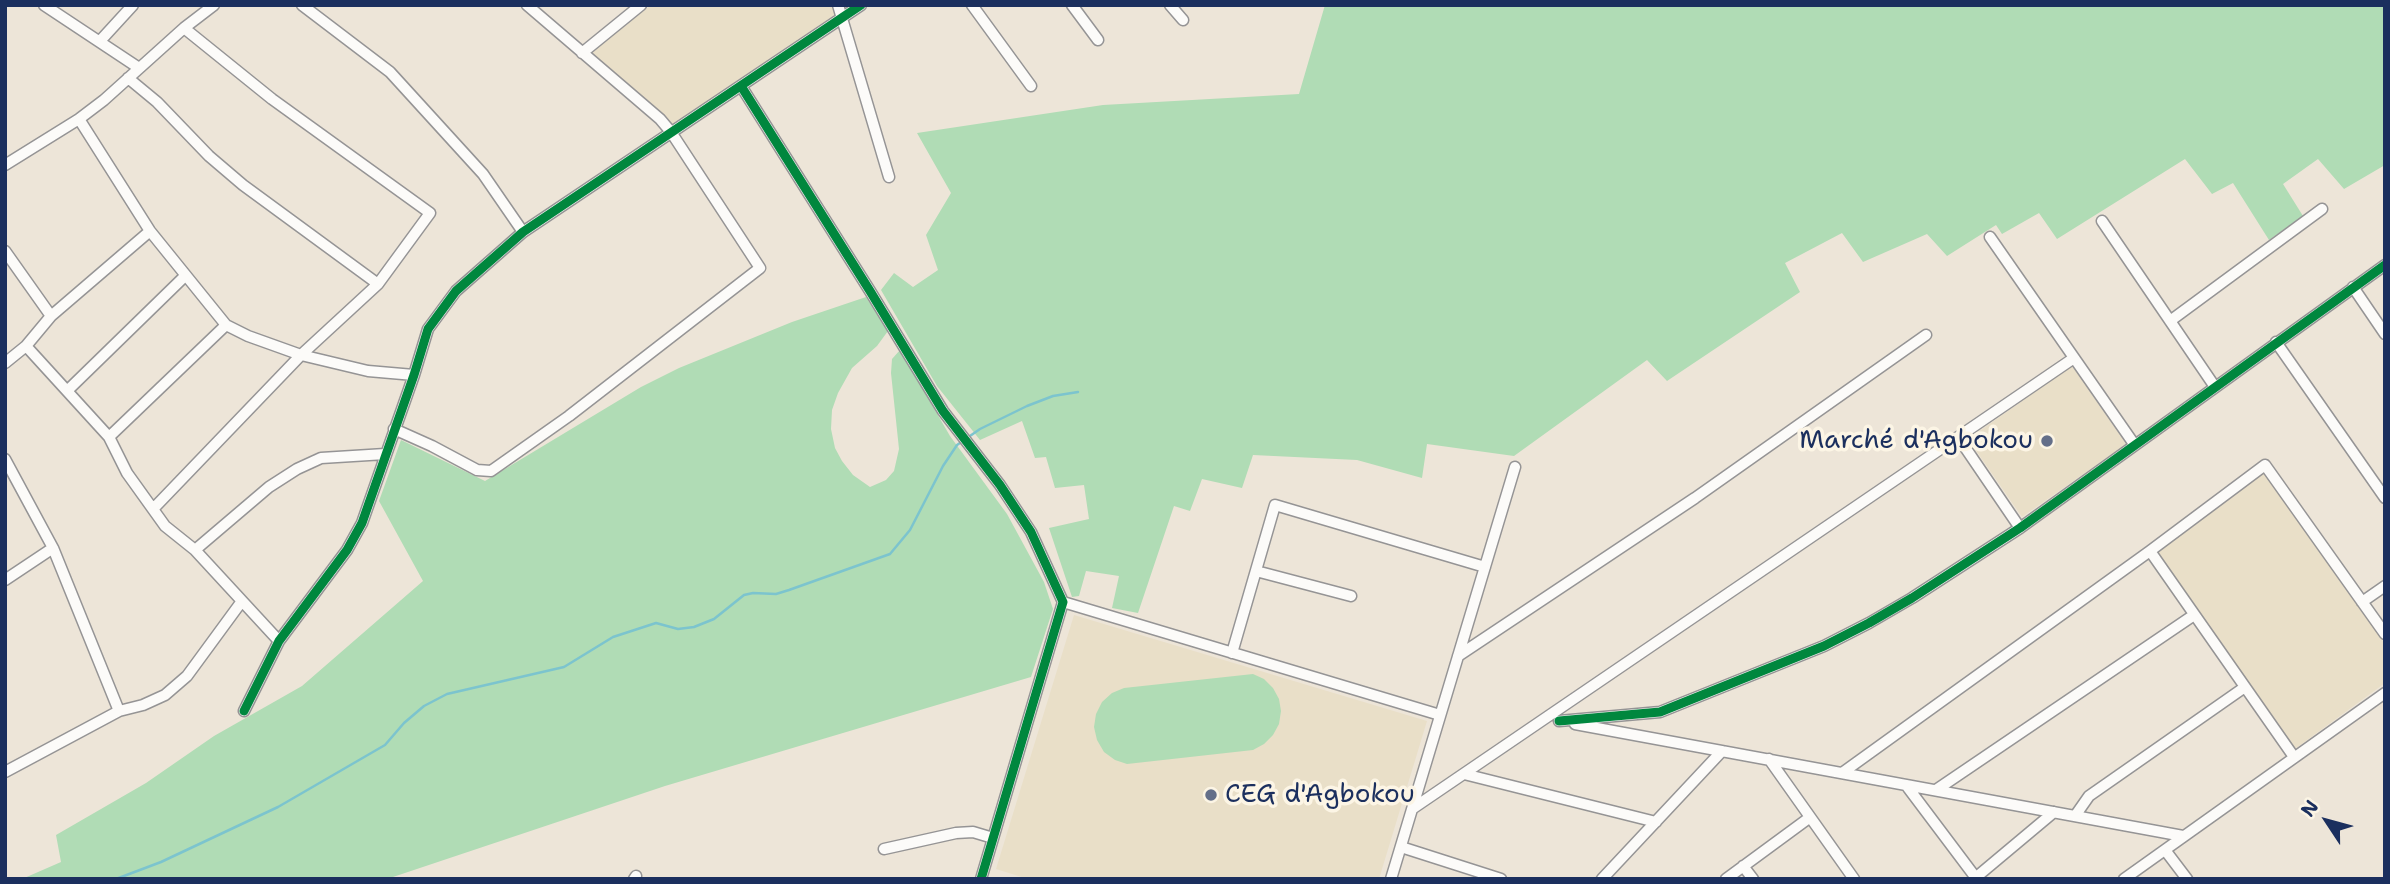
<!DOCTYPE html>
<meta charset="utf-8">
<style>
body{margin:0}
#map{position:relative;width:2390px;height:884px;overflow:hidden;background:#ede5d8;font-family:"Shantell Sans",sans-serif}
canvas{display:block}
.frame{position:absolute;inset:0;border:7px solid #1b2f5e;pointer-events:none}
.north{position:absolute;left:2292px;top:786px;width:70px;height:70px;-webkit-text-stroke:5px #fcf5e5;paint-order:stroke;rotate:306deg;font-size:19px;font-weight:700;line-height:28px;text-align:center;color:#1b2f5e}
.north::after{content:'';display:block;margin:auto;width:24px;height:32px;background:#1b2f5e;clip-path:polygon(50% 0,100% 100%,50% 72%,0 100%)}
</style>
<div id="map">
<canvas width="2390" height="884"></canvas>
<div class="frame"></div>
<div class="north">N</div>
</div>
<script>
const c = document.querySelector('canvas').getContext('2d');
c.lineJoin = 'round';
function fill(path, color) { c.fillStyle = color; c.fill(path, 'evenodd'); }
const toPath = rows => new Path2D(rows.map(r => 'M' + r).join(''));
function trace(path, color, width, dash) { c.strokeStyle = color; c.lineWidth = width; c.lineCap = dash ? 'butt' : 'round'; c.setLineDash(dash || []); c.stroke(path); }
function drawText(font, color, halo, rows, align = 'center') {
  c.font = font + ' "Shantell Sans",sans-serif'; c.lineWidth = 7; c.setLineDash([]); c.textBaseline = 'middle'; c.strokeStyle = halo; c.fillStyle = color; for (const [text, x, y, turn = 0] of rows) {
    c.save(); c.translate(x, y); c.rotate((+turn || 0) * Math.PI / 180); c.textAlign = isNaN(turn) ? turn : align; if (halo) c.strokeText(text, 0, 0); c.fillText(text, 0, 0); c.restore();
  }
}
fill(toPath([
 [651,5,832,5,836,17,674,127,590,54],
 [2072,366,2126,444,2022,517,1968,439],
 [2262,469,2385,644,2385,683,2288,754,2153,553],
 [1074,615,1427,721,1379,879,1028,879,996,869]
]), '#e9dfc8');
fill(toPath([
 [1325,5,2385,5,2385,165,2344,189,2318,159,2283,184,2303,216,2269,240,2233,183,2212,194,2185,159,2057,239,2039,213,2002,234,1996,225,1947,256,1927,234,1863,262,1842,233,1785,263,1800,292,1667,381,1647,360,1514,456,1427,444,1422,478,1357,460,1253,455,1242,488,1202,479,1190,511,1174,506,1138,613,1112,608,1119,576,1086,571,1079,596,1072,597,1049,528,1089,519,1084,485,1055,488,1046,457,1035,458,1022,421,980,440,937,386,881,290,894,273,913,287,938,270,926,235,951,193,917,133,1103,105,1299,94],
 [866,297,888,331,877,346,852,368,838,393,832,410,831,429,835,448,842,461,853,475,870,487,886,480,894,471,899,449,891,373,892,359,900,350,950,436,1007,514,1044,582,1053,609,1031,677,665,786,387,879,22,879,61,862,56,835,146,783,214,736,302,686,423,581,379,501,401,440,485,481,641,387,679,368,792,322],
 [1253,674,1264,679,1273,688,1279,699,1281,711,1279,724,1273,735,1264,744,1253,750,1127,764,1115,760,1104,752,1097,740,1094,727,1096,714,1102,702,1112,693,1124,688]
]), '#b0dcb5');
trace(toPath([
 [116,879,161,862,278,807,385,745,404,723,424,706,447,694,564,667,613,637,656,623,678,629,694,627,714,619,744,595,753,593,776,594,789,590,890,554,910,530,943,466,957,445,980,429,1027,406,1053,396,1078,392]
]), '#7cc4ce', 2.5);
const minor = toPath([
 [44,5,139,68],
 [302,5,390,72,483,174,523,232],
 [838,5,889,177],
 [972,5,1031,86],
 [1072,5,1098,40],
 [1170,5,1183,20],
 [100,41,133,5],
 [582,53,641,5],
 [128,78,157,102,209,156,243,185,378,284],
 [741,86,870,291,943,411,1000,485,1031,532,1063,602,981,879],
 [79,119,150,231,226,325,248,336,301,355,368,371,414,375],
 [5,165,79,119,104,100,184,28,214,5],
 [2102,221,2215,387],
 [1990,237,2134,444],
 [5,251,51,316],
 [2353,287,2385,334],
 [2170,321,2322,209],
 [2276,342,2385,498],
 [26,346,109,437,127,473,165,526,195,550,279,641],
 [5,363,26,346,51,316,150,231],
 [68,390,185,276],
 [394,429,432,446,477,470,491,471,569,416,760,268,671,132,660,119,527,5],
 [109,437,226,325],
 [1958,437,2020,528],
 [5,459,53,548,119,711],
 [154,508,301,355,378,284,430,213,272,99,184,28],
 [195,550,269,487,297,469,321,458,385,454],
 [2150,551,2294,757],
 [1256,571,1351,596],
 [5,580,53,548],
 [1063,602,1440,715],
 [2362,602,2385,586],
 [1232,653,1275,505,1485,567],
 [1458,656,1695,498,1926,335],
 [244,711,279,641,347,550,362,523,414,375,428,329,456,291,523,232,861,5],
 [1559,721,1660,712,1824,646,1869,623,1912,598,2020,528,2385,265],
 [1575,724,2183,836],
 [1769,759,1854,879],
 [5,772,119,711,143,705,165,695,187,676,242,601],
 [1842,773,2150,551,2265,465,2385,634],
 [1464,774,1656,822],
 [1906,785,1976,878],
 [1936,790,2194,615],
 [1412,809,2074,358],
 [2075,816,2089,796,2245,687],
 [1401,847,1501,879],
 [884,849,956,833,973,832,993,838],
 [2165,850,2187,879],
 [1743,866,1753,879],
 [634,879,636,876],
 [1391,879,1515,467],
 [1602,879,1722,751],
 [1726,879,1809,818],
 [1974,879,2054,812],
 [2124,879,2385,693]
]);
trace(minor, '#959495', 13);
trace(minor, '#fcfbf9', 10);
trace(toPath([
 [741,86,870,291,943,411,1000,485,1031,532,1063,602,981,879],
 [244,711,279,641,347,550,362,523,414,375,428,329,456,291,523,232,861,5],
 [1559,721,1660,712,1824,646,1869,623,1912,598,2020,528,2385,265]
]), '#00873e', 9);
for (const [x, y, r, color] of [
 [2047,441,7,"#646f89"],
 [1211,795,7,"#646f89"]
]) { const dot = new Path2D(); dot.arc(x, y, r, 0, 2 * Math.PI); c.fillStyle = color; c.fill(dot); trace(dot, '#fcf5e5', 2.5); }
drawText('26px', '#1b2f5e', '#fcf5e5', [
 ["Marché d'Agbokou",2033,441],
 ["CEG d'Agbokou",1225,795,"left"]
], 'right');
</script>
